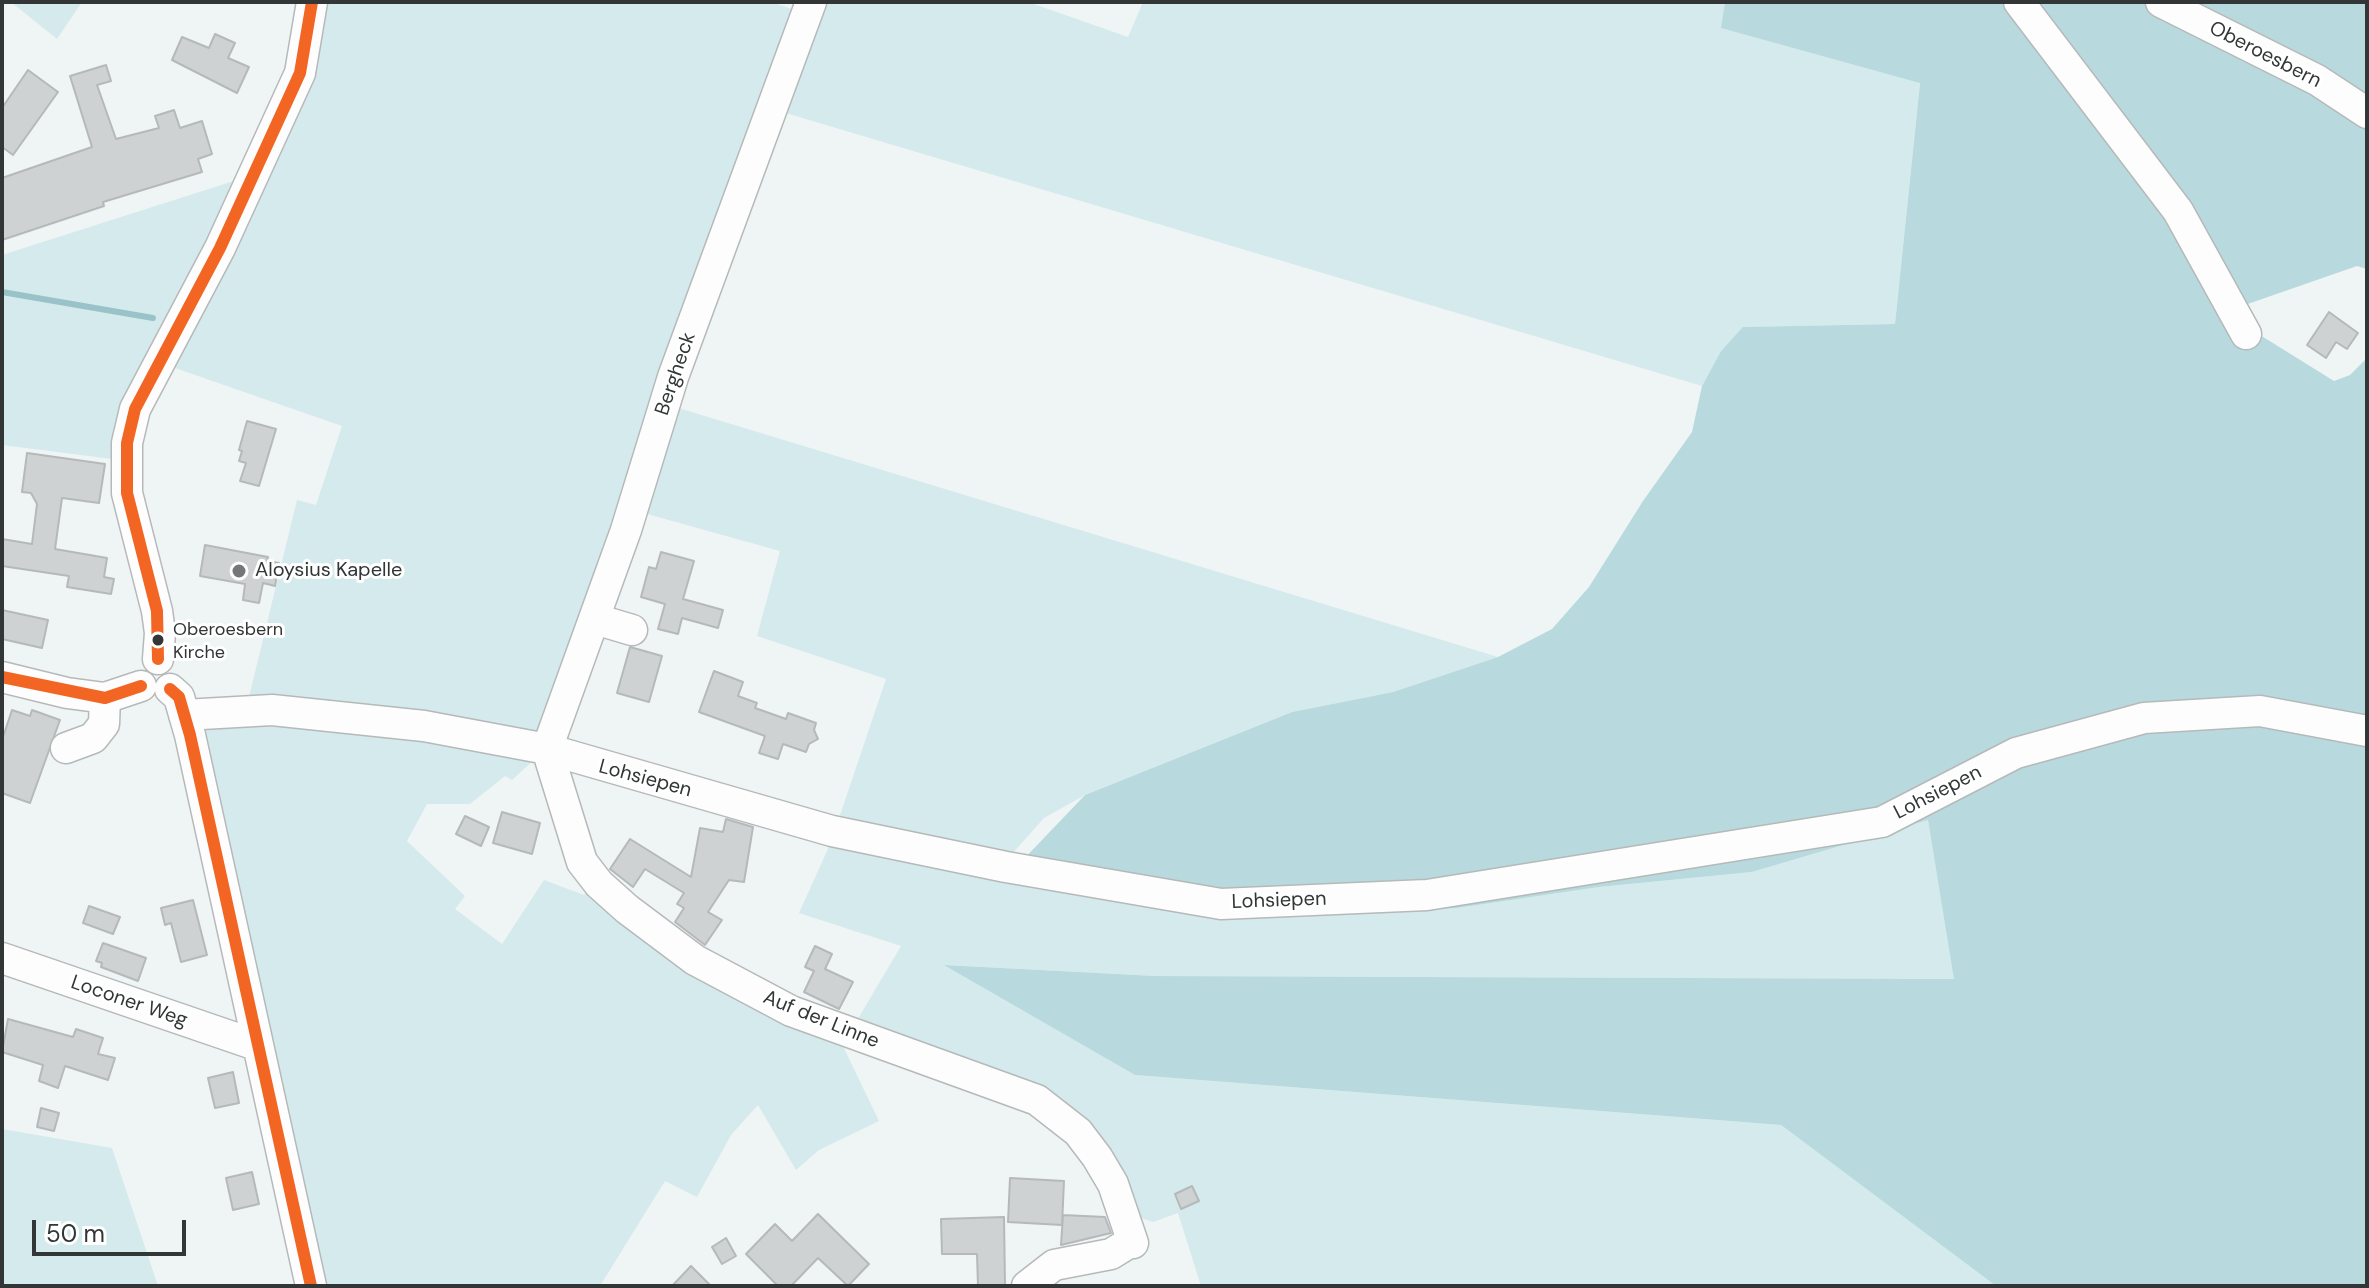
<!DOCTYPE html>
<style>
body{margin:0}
#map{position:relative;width:2369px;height:1288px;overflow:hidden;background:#eff4f4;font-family:"DM Sans",sans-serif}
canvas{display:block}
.frame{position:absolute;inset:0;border:4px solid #323636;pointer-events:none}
.scale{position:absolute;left:32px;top:1220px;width:154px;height:36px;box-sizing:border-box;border:4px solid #323636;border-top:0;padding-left:10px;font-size:24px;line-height:28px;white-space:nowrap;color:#323636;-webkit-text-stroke:6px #fff;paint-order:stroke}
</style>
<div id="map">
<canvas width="2369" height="1288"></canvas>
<div class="frame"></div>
<div class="scale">50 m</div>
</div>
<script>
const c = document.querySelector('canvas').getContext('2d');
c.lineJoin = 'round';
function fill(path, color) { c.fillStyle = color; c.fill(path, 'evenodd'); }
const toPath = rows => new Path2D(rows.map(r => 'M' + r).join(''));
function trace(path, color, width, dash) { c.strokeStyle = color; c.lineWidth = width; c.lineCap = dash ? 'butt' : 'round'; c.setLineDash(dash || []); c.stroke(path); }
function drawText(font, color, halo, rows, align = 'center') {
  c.font = font + ' "DM Sans",sans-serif'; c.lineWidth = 6; c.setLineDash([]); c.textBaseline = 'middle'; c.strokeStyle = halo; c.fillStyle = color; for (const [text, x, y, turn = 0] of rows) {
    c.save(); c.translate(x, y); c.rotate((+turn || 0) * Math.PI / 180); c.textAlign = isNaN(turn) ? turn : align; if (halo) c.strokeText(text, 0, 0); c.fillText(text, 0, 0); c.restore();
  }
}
fill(toPath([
 [11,2,82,2,57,39],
 [326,2,771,2,797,11,538,734,248,701,297,500,316,505,342,426,175,368,261,196,312,83],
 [818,2,1028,2,1128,37,1143,2,1725,2,1722,28,1920,82,1895,324,1744,327,1721,351,1702,386,779,111],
 [240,179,112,459,2,445,2,255],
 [675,407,1498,657,1393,692,1292,712,1085,795,1044,818,1011,855,837,824,886,679,757,636,780,551,640,512],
 [290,722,538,756,512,780,505,776,470,804,427,804,407,841,465,896,455,909,502,944,544,880,584,895,591,887,840,1040,879,1121,819,1150,796,1170,758,1105,731,1135,697,1197,665,1181,600,1286,321,1286,201,732,205,726],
 [1928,820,1955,979,1156,976,946,965,1135,1075,1781,1125,1996,1286,1201,1286,1178,1213,1153,1222,1141,1218,1091,1135,864,1034,859,1017,901,946,799,913,832,840,1457,908,1599,887,1752,872],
 [2,1129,112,1148,158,1286,2,1286]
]), '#d5eaed');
fill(toPath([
 [1725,2,2367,2,2367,269,2357,266,2242,306,2260,335,2334,381,2350,375,2367,358,2367,1286,1996,1286,1781,1125,1135,1075,944,965,1156,976,1954,979,1928,820,1752,872,1599,887,1457,908,1205,915,1021,862,1085,795,1292,712,1393,692,1498,657,1552,629,1589,587,1643,501,1692,432,1702,386,1721,351,1743,327,1895,324,1920,83,1721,28]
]), '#b8dade');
trace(toPath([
 [2,292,153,318]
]), '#99c3c8', 6);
const building = toPath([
 [215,34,235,43,228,58,249,67,237,93,172,60,182,37,209,48,215,34],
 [106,65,111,81,97,85,116,139,159,128,155,116,174,110,180,128,202,121,212,154,198,159,202,172,103,202,104,206,2,240,2,178,92,147,70,76,106,65],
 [28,70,58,92,13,155,2,147,2,108,28,70],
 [2329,312,2358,333,2347,349,2336,342,2326,358,2307,345,2329,312],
 [247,421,276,429,259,486,240,481,246,463,239,461,242,451,239,450,247,421],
 [27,453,105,464,99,503,62,498,55,549,107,558,104,577,114,579,111,594,67,587,69,576,2,566,2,539,32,544,37,504,31,493,22,492,27,453],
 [205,545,268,557,267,561,279,563,275,586,263,583,259,603,243,600,245,584,200,576,205,545],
 [661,552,694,561,683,599,723,610,718,628,682,618,678,634,658,629,665,604,641,597,649,567,656,569,661,552],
 [2,610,48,620,42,648,2,639,2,610],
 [630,647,662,656,649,702,617,693,630,647],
 [714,671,743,682,738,696,757,703,755,708,786,719,788,713,816,723,814,730,818,739,809,744,806,752,783,744,778,759,759,753,765,736,699,712,714,671],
 [12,710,30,716,32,710,60,720,30,803,2,793,2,740,12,710],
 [502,812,540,823,532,854,493,843,502,812],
 [465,816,489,827,481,846,456,834,465,816],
 [726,819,753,827,744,882,729,880,708,912,722,920,705,945,675,922,684,908,677,904,684,893,645,869,633,887,610,869,630,839,691,877,700,828,723,832,726,819],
 [193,900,207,955,181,962,171,923,165,925,161,908,193,900],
 [89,906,120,917,113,934,83,923,89,906],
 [103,943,146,958,138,981,101,967,102,963,96,961,103,943],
 [815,946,832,954,825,969,853,982,839,1009,804,992,814,971,805,967,815,946],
 [8,1019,73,1037,76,1029,103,1038,98,1054,115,1058,108,1080,65,1066,58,1088,39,1081,43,1065,2,1052,8,1019],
 [233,1072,239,1103,215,1108,208,1078,233,1072],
 [41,1108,59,1113,54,1131,37,1127,41,1108],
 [252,1172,259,1204,233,1210,226,1178,252,1172],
 [1010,1178,1064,1181,1062,1225,1008,1222,1010,1178],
 [1192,1186,1199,1201,1181,1209,1175,1194,1192,1186],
 [818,1214,869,1264,848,1286,818,1258,791,1286,778,1286,746,1254,775,1224,792,1241,818,1214],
 [1063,1215,1105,1217,1111,1233,1061,1245,1063,1215],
 [1004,1217,1005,1286,978,1286,977,1254,942,1254,941,1219,1004,1217],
 [726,1238,736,1256,722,1264,712,1247,726,1238],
 [691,1266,711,1286,672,1286,691,1266]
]);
fill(building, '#cfd2d2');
trace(building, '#b6b9b9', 2);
const minor = toPath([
 [2019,2,2178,211,2246,334],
 [2161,2,2317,80,2367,113],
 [595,619,632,630],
 [158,659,160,633,157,611,127,493,127,443,135,409,220,248,300,73,312,2],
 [2,677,67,693,105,698,141,686],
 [170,689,179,697,190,735,311,1286],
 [184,715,272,710,424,726,547,749,832,831,1006,867,1221,904,1427,895,1882,822,2016,753,2144,718,2260,711,2367,731],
 [66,748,93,738,104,724,105,698],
 [547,749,582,862,599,884,627,909,695,960,791,1011,1037,1100,1078,1132,1097,1157,1113,1184,1133,1243],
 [547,749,626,530,673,377,811,2],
 [2,958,256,1045],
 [1027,1286,1054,1265,1111,1254,1132,1241]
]);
trace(minor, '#b6b9b9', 33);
trace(minor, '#fdfdfd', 30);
trace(toPath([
 [158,659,157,611,127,493,127,443,135,409,220,248,300,73,312,2],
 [2,677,105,698,141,686],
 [170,689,179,697,190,735,311,1286]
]), '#f26522', 12);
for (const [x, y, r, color] of [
 [239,571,8,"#747878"],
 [158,640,7,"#323636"]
]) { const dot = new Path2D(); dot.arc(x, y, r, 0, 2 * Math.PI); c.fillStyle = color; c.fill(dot); trace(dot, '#fff', 3); }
drawText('18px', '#323636', '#fff', [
 ["Oberoesbern",173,630],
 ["Kirche",173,653]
], 'left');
drawText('20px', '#323636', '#fff', [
 ["Oberoesbern",2265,55,27],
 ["Bergheck",676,374,-71],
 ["Lohsiepen",645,779,15],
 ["Lohsiepen",1938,793,-27],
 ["Lohsiepen",1279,901,-2],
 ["Loconer Weg",129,1002,19],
 ["Auf der Linne",821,1020,22]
]);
drawText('20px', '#323636', '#fff', [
 ["Aloysius Kapelle",255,571]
], 'left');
</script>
